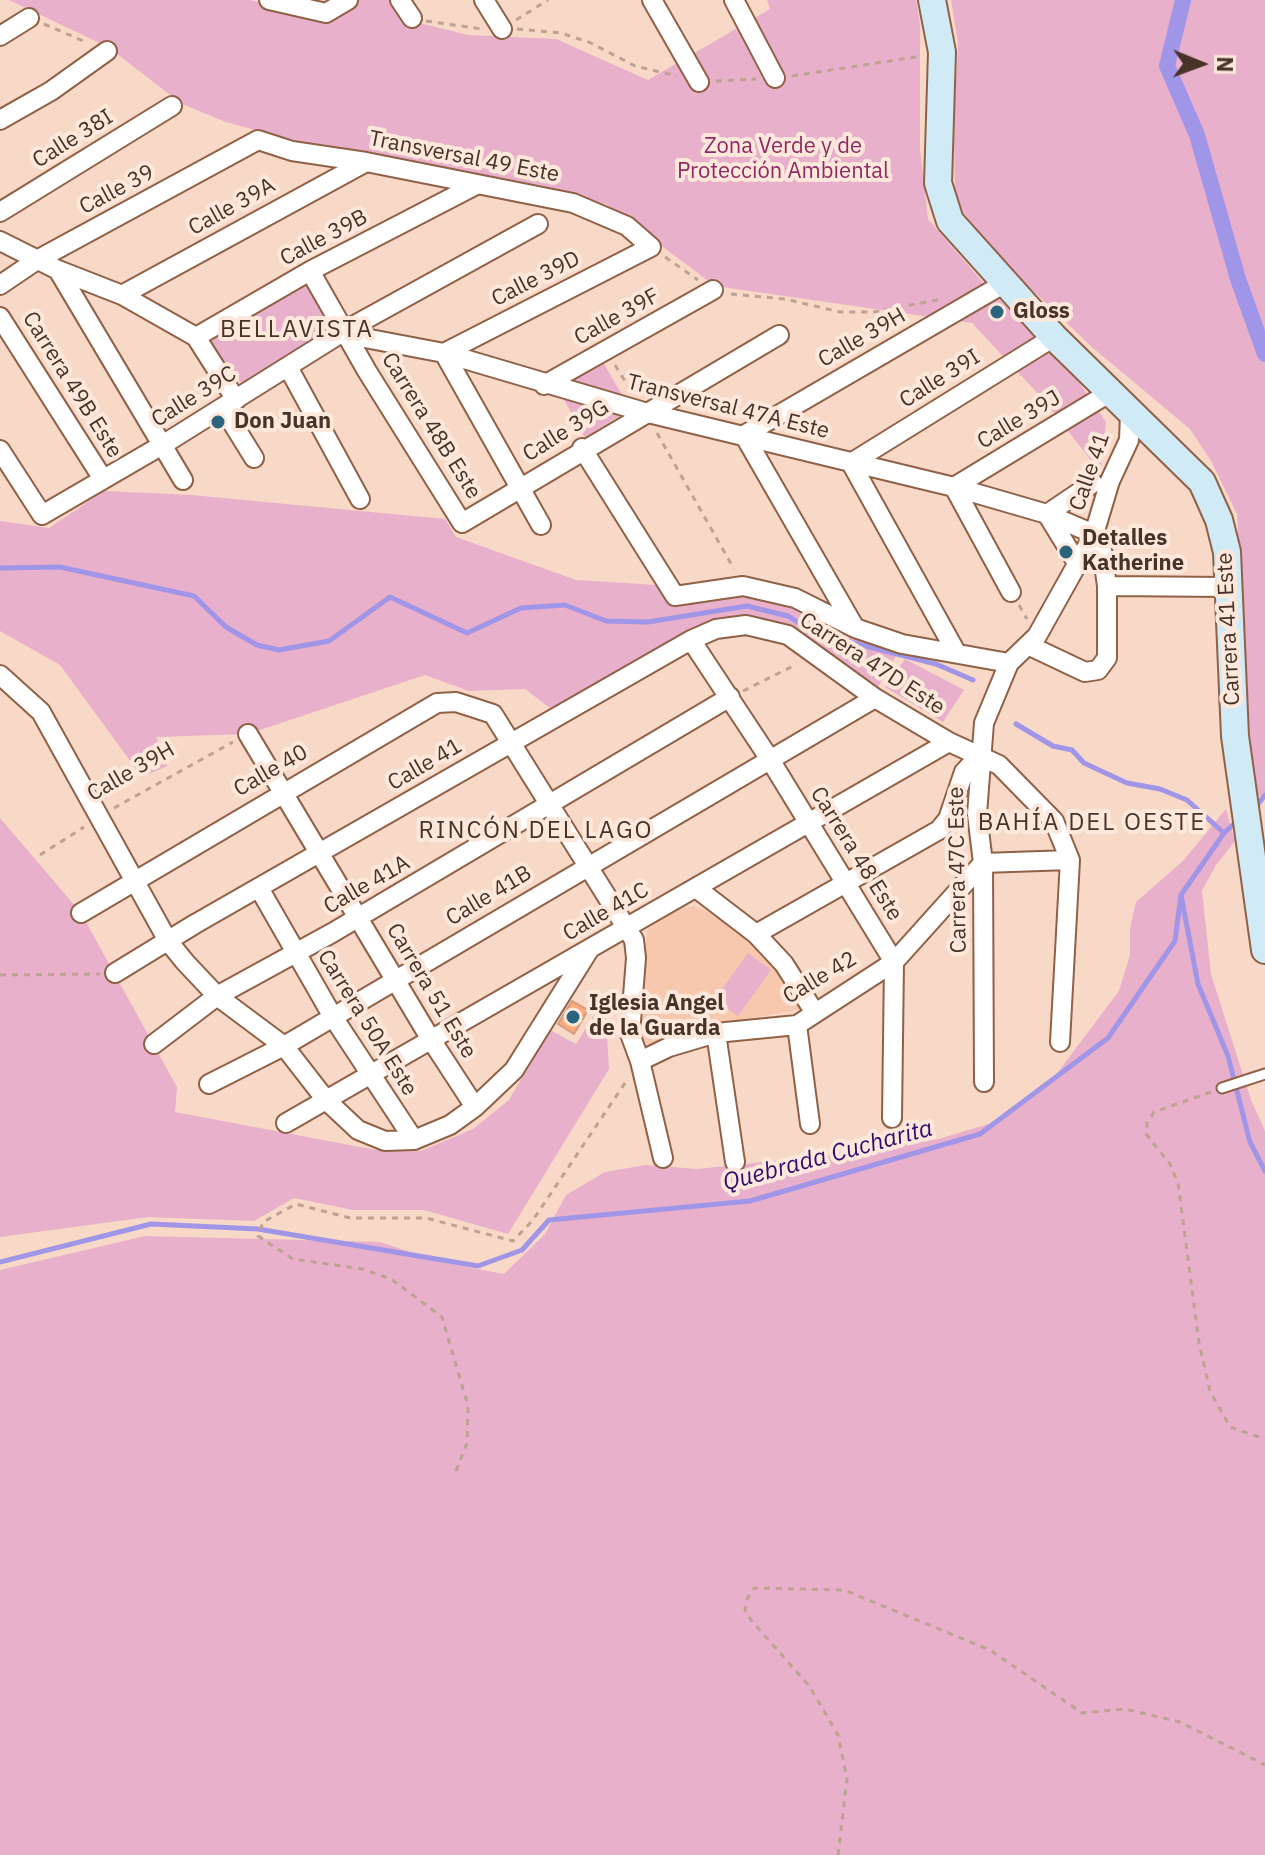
<!DOCTYPE html>
<meta charset="utf-8">
<style>
body{margin:0}
#map{position:relative;width:1265px;height:1855px;overflow:hidden;background:#f8d8c7;font-family:"IBM Plex Sans",sans-serif}
canvas{display:block}
.north{position:absolute;left:1161px;top:24px;width:80px;height:80px;-webkit-text-stroke:6px #fee8dc;paint-order:stroke;rotate:91deg;font-size:22px;font-weight:700;line-height:32px;text-align:center;color:#483328}
.north::after{content:'';display:block;margin:auto;width:28px;height:36px;background:#483328;clip-path:polygon(50% 0,100% 100%,50% 72%,0 100%)}
</style>
<div id="map">
<canvas width="1265" height="1855"></canvas>
<div class="north">N</div>
</div>
<script>
const c = document.querySelector('canvas').getContext('2d');
c.lineJoin = 'round';
function fill(path, color) { c.fillStyle = color; c.fill(path, 'evenodd'); }
const toPath = rows => new Path2D(rows.map(r => 'M' + r).join(''));
function trace(path, color, width, dash) { c.strokeStyle = color; c.lineWidth = width; c.lineCap = dash ? 'butt' : 'round'; c.setLineDash(dash || []); c.stroke(path); }
function drawText(font, color, halo, rows, align = 'center') {
  c.font = font + ' "IBM Plex Sans",sans-serif'; c.lineWidth = 8; c.setLineDash([]); c.textBaseline = 'middle'; c.strokeStyle = halo; c.fillStyle = color; for (const [text, x, y, turn = 0] of rows) {
    c.save(); c.translate(x, y); c.rotate((+turn || 0) * Math.PI / 180); c.textAlign = isNaN(turn) ? turn : align; if (halo) c.strokeText(text, 0, 0); c.fillText(text, 0, 0); c.restore();
  }
}
fill(toPath([
 [694,906,723,919,749,937,780,970,808,1008,692,1029,656,1044,646,1044,639,1038,647,930,673,911]
]), '#f8c8ae');
fill(toPath([
 [9,0,250,0,325,18,355,0,394,0,408,20,468,35,556,39,648,80,770,9,767,0,916,0,920,24,920,149,928,219,987,287,1072,372,1106,422,1100,472,1043,399,972,323,715,286,606,204,367,161,226,122,182,104,108,47],
 [951,0,1265,0,1265,792,1254,801,1237,514,1211,461,1190,429,1093,348,1004,263,955,202,954,125,958,42],
 [310,283,332,328,242,384,209,342],
 [603,362,630,409,585,438,557,387],
 [104,491,191,495,445,519,456,537,576,580,673,586,789,604,899,651,876,690,800,636,716,621,550,708,525,689,469,691,425,675,248,734,156,737,167,766,142,777,60,665,0,631,0,521,49,528],
 [905,659,964,690,943,722,885,687],
 [1226,809,1235,841,1216,865,1202,891,1211,974,1251,1100,1265,1131,1265,1855,0,1855,0,1270,145,1236,380,1242,440,1262,504,1274,545,1234,566,1195,605,1172,646,1165,698,1169,810,1157,939,1139,995,1122,1055,1076,1119,991,1130,955,1130,928,1136,902,1183,861],
 [0,818,81,913,177,1087,175,1112,376,1150,421,1151,473,1129,509,1100,550,1030,576,1044,605,998,609,1069,508,1234,424,1210,353,1210,294,1198,254,1221,148,1217,0,1237],
 [748,953,771,970,738,1016,715,999]
]), '#e8b0ca');
trace(toPath([
 [0,568,60,567,194,596,226,627,257,645,279,650,329,641,390,597,467,633,521,608,565,605,606,621,648,622,747,606,788,616,815,633,936,664,973,680],
 [1016,724,1053,746,1072,750,1084,763,1127,783,1160,789,1187,800,1224,833],
 [1255,808,1265,795],
 [1237,821,1224,833,1181,895,1198,984,1228,1056,1250,1142,1265,1171],
 [0,1262,151,1224,258,1229,478,1266,522,1250,549,1220,750,1201,980,1134,1108,1038,1175,941,1181,895]
]), '#a195e8', 5);
trace(toPath([
 [1183,0,1167,66,1197,135,1238,279,1265,354]
]), '#a195e8', 16);
const building = toPath([
 [572,1001,588,1010,574,1034,558,1024,572,1001]
]);
fill(building, '#fea979');
trace(building, '#cf9d82', 2);
const lane = toPath([
 [1222,1088,1265,1074]
]);
const street = toPath([
 [269,0,326,13],
 [400,0,412,18],
 [484,0,502,29],
 [652,0,699,82],
 [734,0,775,78],
 [326,13,348,0],
 [0,36,29,18],
 [0,120,51,91,107,51],
 [0,212,172,106],
 [0,241,58,270,122,295,196,337,236,400],
 [58,270,183,480],
 [310,271,367,371,462,523,779,335],
 [0,285,37,260,258,140,292,151,366,162,573,203,627,226,651,247,444,353,541,525],
 [122,295,366,162],
 [0,317,103,479],
 [349,335,444,353,644,412,954,487,1047,514,1094,534,1102,550,1107,586,1107,658,1098,670,1085,672,1030,646],
 [196,337,310,271,476,185],
 [288,367,360,499],
 [544,385,713,290],
 [223,408,254,458],
 [582,448,675,596,743,586,795,598,855,628,902,644,1009,663],
 [0,450,42,515,164,444,346,330,538,224],
 [1077,563,1047,514,1093,483],
 [1107,586,1227,587],
 [1011,592,954,487,1109,393],
 [855,628,744,435,1005,283],
 [691,640,769,758,894,962,892,1118],
 [956,652,851,463,1054,337],
 [0,675,41,712,168,941,185,962,217,996,284,1046,326,1100,358,1130,385,1141,414,1140,450,1125,475,1107,514,1070,589,950],
 [248,734,430,1038,475,1107],
 [259,888,333,1017,414,1140],
 [696,888,756,934,784,964,815,1013],
 [81,913,437,703,456,702,493,714,634,940,636,958,630,1034,640,1061,663,1158],
 [756,934,939,830,948,819,964,772,981,754],
 [115,973,195,924,691,640,716,629,746,625,788,635,875,698,949,742,999,765,1054,821,1070,860,1060,1042],
 [797,1025,810,1124],
 [716,1033,735,1162],
 [154,1044,217,996,332,933,730,697],
 [640,1061,669,1047,716,1033,797,1025,894,962,983,863,1070,860],
 [984,1082,983,863,977,814,984,723,1009,663,1037,636,1094,534,1110,481,1129,440,1130,414],
 [209,1084,284,1046,875,698],
 [286,1123,949,742]
]);
const secondary = toPath([
 [932,0,942,52,938,183,950,221,1054,337,1202,482,1219,520,1227,552,1235,736,1265,950]
]);
trace(lane, '#8f6147', 13);
trace(street, '#8f6147', 22);
trace(secondary, '#8f6147', 30);
trace(toPath([
 [516,20,548,0],
 [426,21,482,29],
 [44,24,88,43],
 [517,29,561,33,591,43,635,66,677,76],
 [792,76,922,56],
 [716,81,756,79],
 [665,257,698,280],
 [731,294,785,299,840,312,873,312,943,299],
 [615,365,630,389],
 [657,433,734,569],
 [1019,605,1027,619],
 [743,691,797,664],
 [114,808,233,742],
 [40,855,84,827],
 [0,975,100,974],
 [1211,1092,1154,1112,1147,1123,1146,1134,1170,1164,1178,1183,1199,1343,1210,1391,1230,1427,1265,1439],
 [456,1471,467,1443,468,1406,442,1317,391,1279,362,1269,293,1259,258,1236,263,1222,296,1204,350,1218,426,1218,513,1241,533,1220,627,1080],
 [838,1855,847,1779,838,1735,810,1687,751,1620,745,1610,747,1599,754,1588,844,1590,990,1650,1082,1713,1125,1709,1180,1722,1265,1765]
]), '#bfa293', 3, [6, 6]);
trace(lane, '#fff', 9);
trace(street, '#fff', 18);
trace(secondary, '#d0eaf6', 26);
for (const [x, y, r, color] of [
 [997,312,8,"#2a647d"],
 [218,422,8,"#2a647d"],
 [1066,552,8,"#2a647d"],
 [573,1017,8,"#2a647d"]
]) { const dot = new Path2D(); dot.arc(x, y, r, 0, 2 * Math.PI); c.fillStyle = color; c.fill(dot); trace(dot, '#fee8dc', 3); }
drawText('22px', '#483328', '#fee8dc', [
 ["Calle 38I",73,139,-32],
 ["Transversal 49 Este",464,157,11],
 ["Calle 39",117,190,-28],
 ["Calle 39A",232,207,-29],
 ["Calle 39B",324,238,-28],
 ["Calle 39D",536,279,-27],
 ["Calle 39F",617,317,-29],
 ["Calle 39H",862,338,-30],
 ["Calle 39I",940,379,-32],
 ["Carrera 49B Este",72,385,58],
 ["Calle 39C",194,397,-32],
 ["Transversal 47A Este",728,407,14],
 ["Calle 39J",1019,420,-31],
 ["Carrera 48B Este",431,426,58],
 ["Calle 39G",566,431,-32],
 ["Calle 41",1090,472,-71],
 ["Carrera 41 Este",1229,629,-93],
 ["Carrera 47D Este",872,664,33],
 ["Calle 41",425,765,-30],
 ["Calle 40",271,771,-30],
 ["Calle 39H",131,772,-30],
 ["Carrera 48 Este",856,854,58],
 ["Carrera 47C Este",958,870,-91],
 ["Calle 41A",367,885,-30],
 ["Calle 41B",489,896,-31],
 ["Calle 41C",606,912,-30],
 ["Calle 42",820,978,-31],
 ["Carrera 51 Este",431,991,59],
 ["Carrera 50A Este",367,1023,58]
]);
drawText('22px', '#902a64', '#fee8dc', [
 ["Zona Verde y de",783,147],
 ["Protección Ambiental",783,172]
]);
drawText('bold 22px', '#483328', '#fee8dc', [
 ["Gloss",1013,312],
 ["Don Juan",234,422],
 ["Detalles",1082,539],
 ["Katherine",1082,564],
 ["Iglesia Angel",589,1004],
 ["de la Guarda",589,1029]
], 'left');
c.letterSpacing = '2px';
drawText('24px', '#483328', '#fee8dc', [
 ["BELLAVISTA",297,330],
 ["BAHÍA DEL OESTE",1092,823],
 ["RINCÓN DEL LAGO",536,831]
]);
c.letterSpacing = '0px';
drawText('italic 24px', '#2f0c6e', '#fee8dc', [
 ["Quebrada Cucharita",828,1156,-15]
]);
</script>
